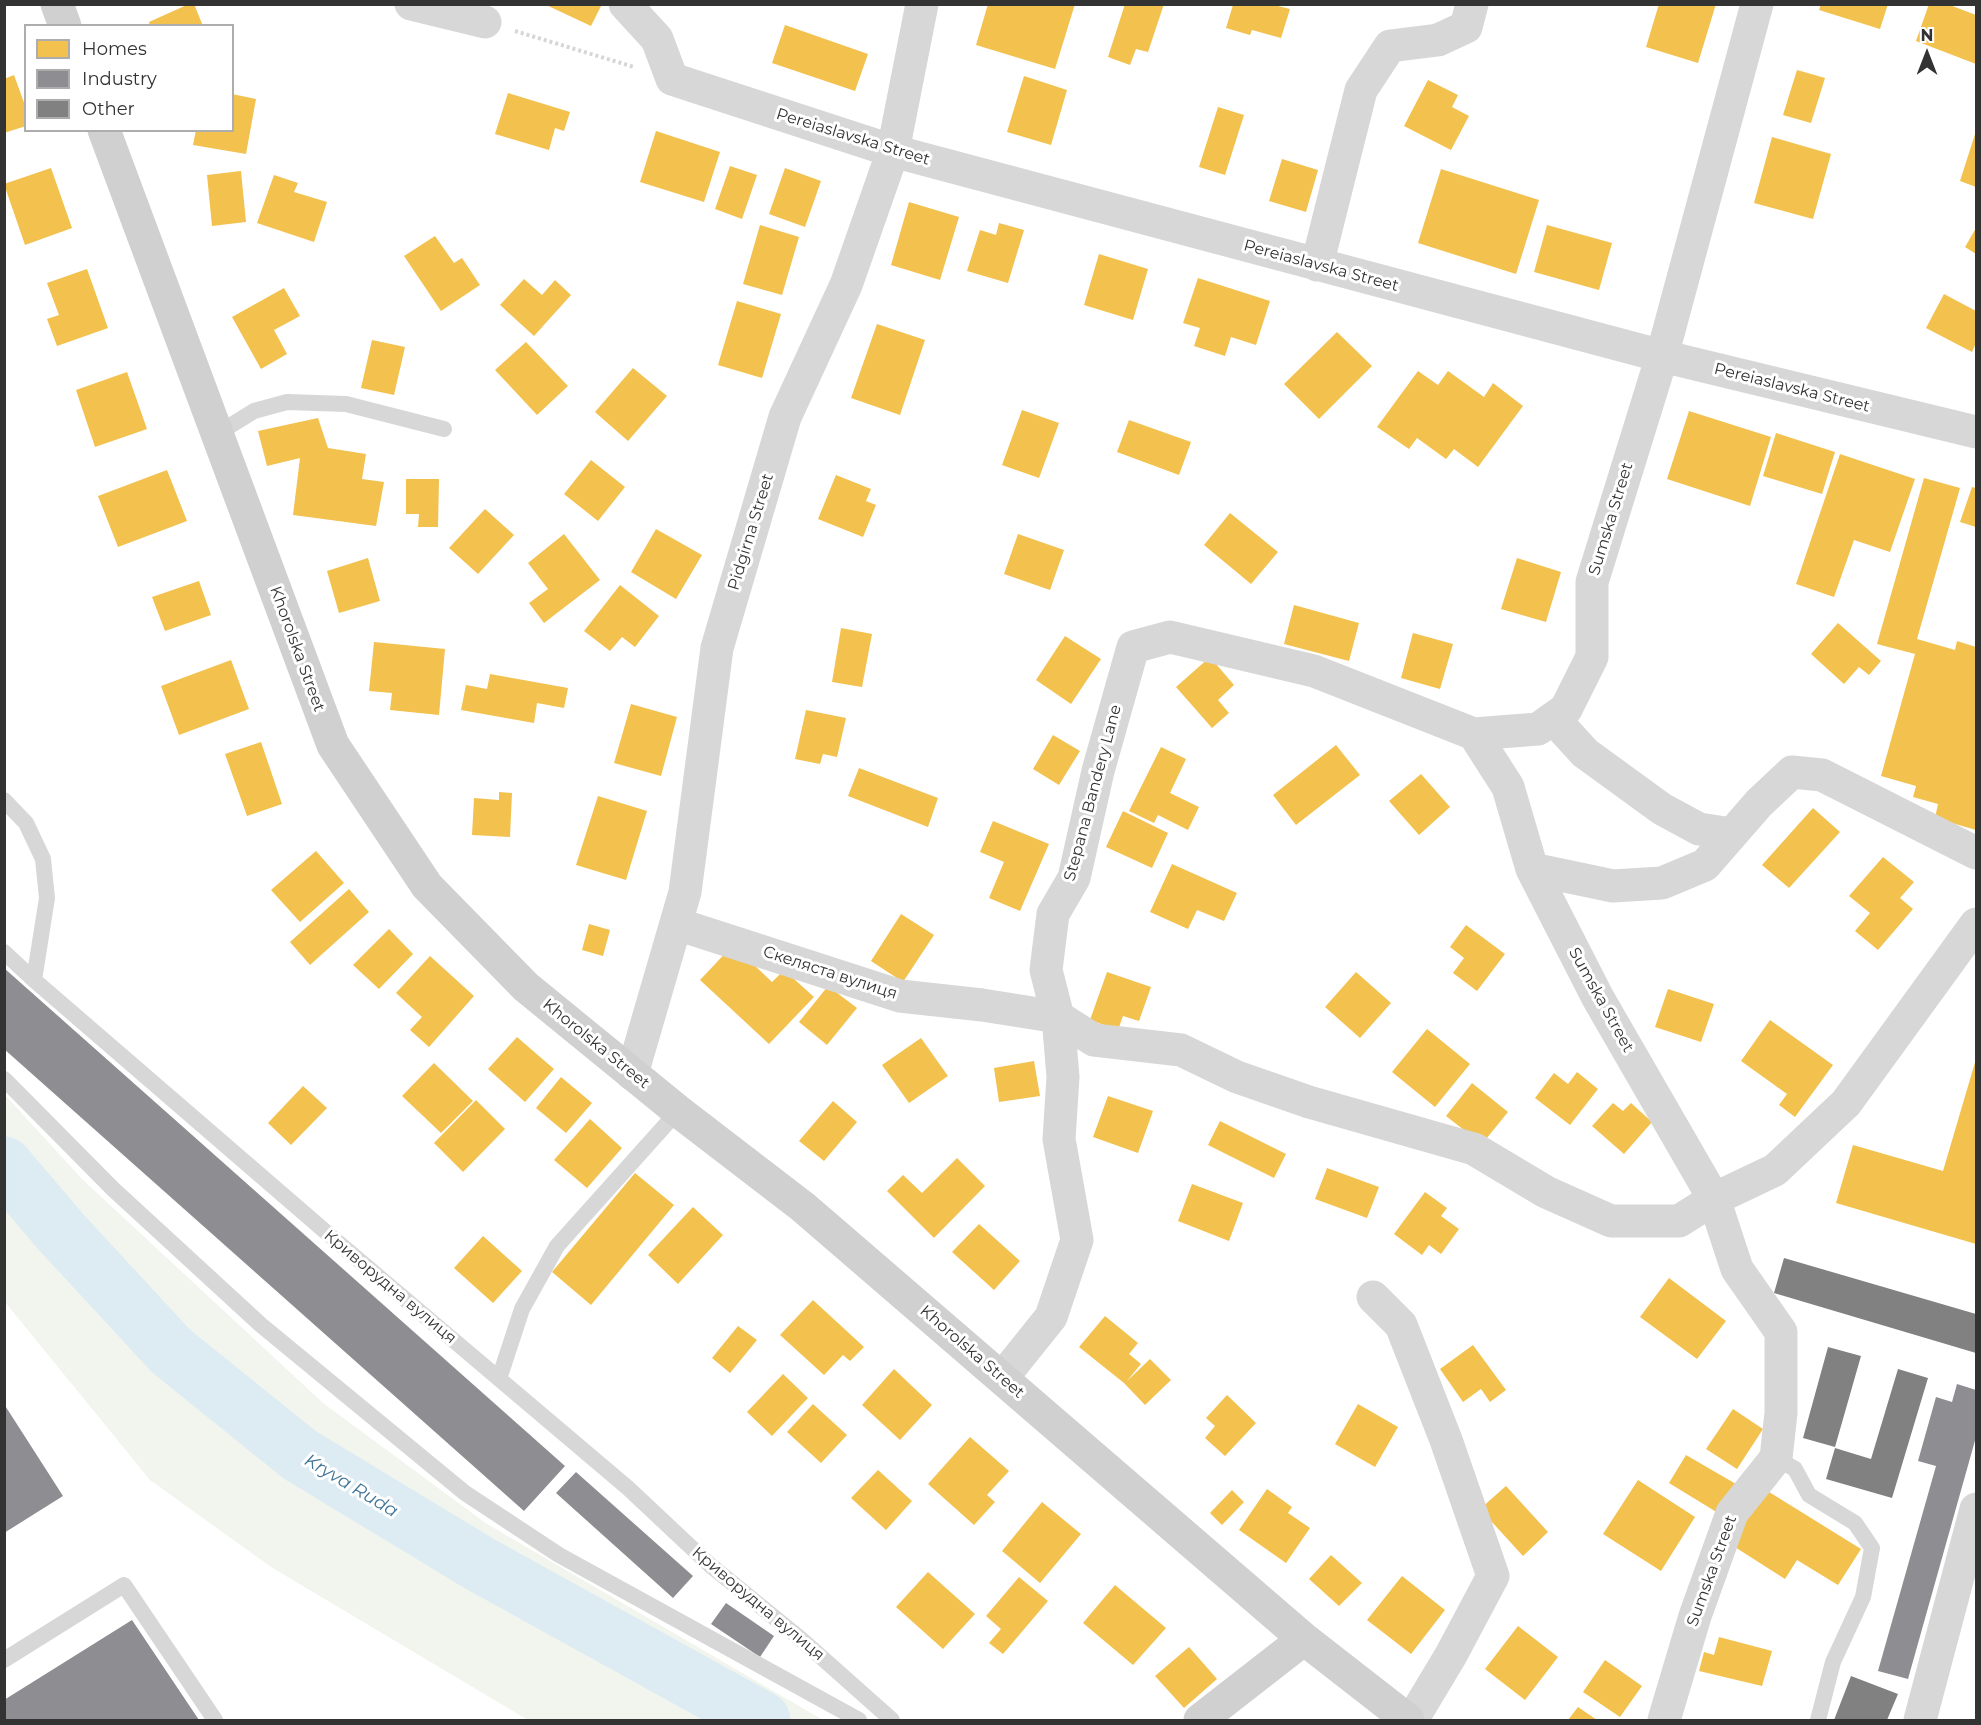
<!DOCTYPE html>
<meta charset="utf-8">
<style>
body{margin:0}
#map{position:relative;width:1981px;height:1725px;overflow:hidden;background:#fff;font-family:Montserrat,sans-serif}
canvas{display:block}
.frame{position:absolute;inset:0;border:6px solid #333;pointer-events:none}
.legend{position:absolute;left:24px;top:24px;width:210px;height:108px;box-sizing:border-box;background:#fff;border:2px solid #adadad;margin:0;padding:8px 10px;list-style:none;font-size:18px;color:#333}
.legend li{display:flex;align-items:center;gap:12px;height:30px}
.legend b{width:30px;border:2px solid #adadad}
.north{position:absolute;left:1897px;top:24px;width:60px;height:60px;-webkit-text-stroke:4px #fff;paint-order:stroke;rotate:0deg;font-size:16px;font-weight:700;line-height:24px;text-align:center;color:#333}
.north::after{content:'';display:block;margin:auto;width:21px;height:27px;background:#333;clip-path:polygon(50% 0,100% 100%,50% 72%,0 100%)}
</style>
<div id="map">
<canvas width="1981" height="1725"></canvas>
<div class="frame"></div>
<ul class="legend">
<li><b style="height:16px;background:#f2c14e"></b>Homes</li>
<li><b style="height:16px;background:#8d8d92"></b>Industry</li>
<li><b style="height:16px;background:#818181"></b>Other</li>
</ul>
<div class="north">N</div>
</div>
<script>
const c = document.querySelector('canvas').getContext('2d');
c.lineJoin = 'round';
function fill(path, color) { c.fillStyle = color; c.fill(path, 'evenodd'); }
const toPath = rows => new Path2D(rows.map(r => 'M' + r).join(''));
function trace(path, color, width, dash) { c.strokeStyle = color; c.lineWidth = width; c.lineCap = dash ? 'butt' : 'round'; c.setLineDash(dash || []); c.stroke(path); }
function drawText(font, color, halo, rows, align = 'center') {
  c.font = font + ' Montserrat,sans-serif'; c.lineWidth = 6; c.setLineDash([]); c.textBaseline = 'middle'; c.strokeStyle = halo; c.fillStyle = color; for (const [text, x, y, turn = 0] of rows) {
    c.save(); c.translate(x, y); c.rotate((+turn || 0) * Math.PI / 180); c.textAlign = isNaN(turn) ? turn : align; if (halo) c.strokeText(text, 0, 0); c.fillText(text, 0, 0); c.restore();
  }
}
fill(toPath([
 [5,1095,82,1179,323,1403,487,1524,823,1720,528,1720,271,1567,150,1480,5,1302]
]), '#f1f5ed');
fill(toPath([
 [189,4,194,4,203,26,150,26,149,22],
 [544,4,602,4,591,26],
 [988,4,1075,4,1055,69,976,45],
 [1125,4,1164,4,1148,52,1136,49,1130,65,1108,57],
 [1659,4,1716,4,1698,63,1646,47],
 [1821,4,1888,4,1880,29,1819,10],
 [1929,4,1947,4,1976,15,1976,64,1916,41],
 [1233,5,1274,5,1290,9,1281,38,1252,30,1250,35,1226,28],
 [785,25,868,54,855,91,772,63],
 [1797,70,1825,78,1811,123,1783,115],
 [14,75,26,108,26,126,4,133,4,79],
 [1024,76,1067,90,1051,145,1007,132],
 [1428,80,1458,95,1452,107,1469,116,1451,150,1404,126],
 [508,93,570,112,564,131,555,128,549,150,495,134],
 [232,94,256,99,246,154,193,145,196,130,232,130],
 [1218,107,1244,115,1225,175,1199,167],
 [656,131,720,152,704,202,640,182],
 [1976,131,1976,187,1960,181],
 [1772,137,1831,154,1813,219,1754,203],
 [1282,159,1318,170,1306,212,1269,201],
 [730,166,757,175,742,219,715,209],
 [51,168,72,228,25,245,4,184],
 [785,168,821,181,805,227,769,214],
 [1441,169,1539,200,1516,274,1418,243],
 [241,171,246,222,212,226,207,175],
 [274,175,298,183,294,192,327,202,314,242,257,223],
 [909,202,959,217,940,280,891,265],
 [999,223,1024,230,1008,283,967,271,980,230,996,235],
 [760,225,799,237,782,295,743,284],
 [1547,225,1612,243,1599,290,1534,272],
 [1976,228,1976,254,1965,247],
 [435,236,454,263,462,258,480,285,441,311,404,256],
 [1099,254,1148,269,1133,320,1084,305],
 [87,269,108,328,57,346,47,319,59,315,47,283],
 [1198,278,1270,301,1256,345,1231,337,1225,356,1194,346,1200,328,1183,323],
 [524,279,542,295,555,280,571,295,534,336,500,305],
 [284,288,300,316,274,330,287,354,261,369,232,317],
 [1944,294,1976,311,1976,343,1972,352,1926,328],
 [737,301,781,314,762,378,718,365],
 [877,324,925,340,900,415,851,398],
 [1337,332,1372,366,1319,419,1284,384],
 [372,340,405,347,394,395,361,388],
 [526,342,568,386,537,415,495,370],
 [633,368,667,396,628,441,595,412],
 [1418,371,1438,385,1448,371,1484,397,1493,383,1523,406,1478,467,1454,449,1446,459,1417,438,1409,449,1377,427],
 [127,372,147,429,95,447,76,390],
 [1022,410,1059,423,1039,478,1002,465],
 [1689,411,1771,437,1750,506,1667,479],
 [318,418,328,448,366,454,362,479,384,482,376,526,293,515,300,458,267,466,258,431],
 [1129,420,1191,442,1179,475,1117,452],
 [1776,433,1835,452,1822,494,1763,476],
 [1840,454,1915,479,1890,552,1854,540,1834,597,1796,584],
 [591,460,625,487,598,521,564,494],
 [167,470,187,521,118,547,98,496],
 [836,475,871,489,866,501,876,505,863,537,818,519],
 [1924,478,1960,488,1917,639,1955,650,1957,641,1976,647,1976,830,1935,818,1938,804,1913,797,1916,786,1881,776,1915,654,1877,644],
 [406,479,439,479,438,527,418,527,419,514,406,514],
 [1972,487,1976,488,1976,527,1960,522],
 [485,509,514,535,478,574,449,548],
 [1230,513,1278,552,1251,584,1204,545],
 [656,529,702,555,676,599,631,572],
 [564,534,600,580,544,623,529,603,548,589,528,563],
 [1018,534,1064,550,1050,590,1004,574],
 [368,558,380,601,339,613,327,571],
 [1517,558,1561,572,1546,622,1501,609],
 [199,581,211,615,165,631,152,597],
 [620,585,659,616,635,647,622,637,610,651,584,631],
 [1294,605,1359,623,1349,661,1284,644],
 [1838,623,1881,661,1869,675,1859,667,1844,684,1811,654],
 [841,628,872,634,862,687,832,682],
 [1413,633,1453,644,1440,689,1401,678],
 [1065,636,1101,659,1071,704,1036,680],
 [374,642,445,649,439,715,390,710,392,693,369,691],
 [1210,657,1234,685,1218,700,1229,713,1212,728,1176,687],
 [231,660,249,709,179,735,161,686],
 [490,674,568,688,564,708,537,703,534,723,461,710,466,685,487,689],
 [631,704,677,717,661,776,614,763],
 [806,710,846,718,837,757,823,754,820,764,795,759],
 [1053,735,1080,751,1059,785,1033,769],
 [261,742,282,804,247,816,225,754],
 [1336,745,1360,775,1296,825,1273,795],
 [1161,747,1186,759,1170,793,1199,807,1188,830,1158,815,1154,823,1129,811],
 [859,768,938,798,928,827,848,796],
 [1421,774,1450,807,1419,835,1389,801],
 [499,792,512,793,510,837,472,835,474,798,499,800],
 [598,796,647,811,626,880,576,865],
 [1813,808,1840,832,1789,888,1762,865],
 [1123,811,1168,833,1152,868,1106,847],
 [993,821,1049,844,1020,911,989,898,1004,862,980,852],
 [316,851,344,883,300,922,271,890],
 [1883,857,1914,882,1900,898,1913,909,1878,950,1855,931,1870,913,1849,896],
 [1172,864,1237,893,1224,921,1197,910,1188,929,1150,912],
 [349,889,369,912,310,965,290,942],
 [901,914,934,935,903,982,871,961],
 [589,924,610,930,603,956,582,950],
 [1466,925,1505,954,1477,991,1453,973,1464,958,1450,947],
 [389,929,413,954,379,989,353,965],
 [733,945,772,982,784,970,814,997,769,1044,700,980],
 [430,956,474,996,429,1047,410,1030,422,1017,396,993],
 [1107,972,1151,987,1139,1021,1123,1016,1118,1030,1090,1020],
 [1356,972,1391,1003,1360,1038,1325,1007],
 [828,986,857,1008,827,1045,799,1022],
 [1668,989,1714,1004,1701,1042,1655,1027],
 [1770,1020,1833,1065,1795,1117,1779,1105,1787,1094,1741,1061],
 [1427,1029,1470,1064,1435,1107,1392,1072],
 [517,1037,554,1069,525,1102,488,1069],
 [921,1038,948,1076,909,1103,882,1065],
 [1976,1059,1976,1244,1836,1203,1853,1145,1943,1171],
 [1034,1061,1040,1096,999,1102,994,1068],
 [434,1063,473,1101,441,1133,402,1096],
 [1577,1072,1598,1089,1570,1125,1535,1098,1554,1073,1568,1084],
 [561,1077,592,1103,566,1133,536,1108],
 [1472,1083,1508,1112,1482,1144,1446,1116],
 [303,1086,327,1108,291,1145,268,1123],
 [1108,1096,1153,1111,1138,1153,1093,1137],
 [476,1100,505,1129,463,1172,434,1143],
 [833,1101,857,1122,824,1161,799,1141],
 [1613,1103,1623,1111,1631,1103,1652,1122,1624,1154,1592,1126],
 [590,1119,622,1148,587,1188,554,1160],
 [1220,1121,1286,1154,1274,1178,1208,1145],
 [957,1158,985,1186,934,1238,887,1191,903,1175,922,1193],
 [1327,1168,1379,1187,1367,1218,1315,1199],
 [635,1173,674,1205,591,1305,552,1272],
 [1192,1184,1243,1203,1229,1241,1178,1221],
 [1425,1192,1447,1208,1441,1216,1459,1229,1441,1254,1429,1245,1422,1255,1394,1234],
 [693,1207,723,1235,678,1284,648,1255],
 [979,1224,1020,1261,994,1290,952,1252],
 [483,1236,522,1271,493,1303,454,1268],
 [1669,1278,1726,1321,1697,1359,1640,1317],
 [813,1300,864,1347,850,1361,843,1355,824,1375,780,1335],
 [1105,1316,1138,1343,1129,1354,1141,1364,1127,1381,1150,1359,1171,1380,1145,1405,1124,1383,1079,1347],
 [738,1326,757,1340,730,1373,712,1358],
 [1473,1345,1506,1390,1490,1402,1481,1389,1463,1402,1440,1369],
 [894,1369,932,1405,900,1440,862,1405],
 [783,1374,808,1398,772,1436,747,1412],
 [1227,1395,1256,1423,1225,1456,1205,1438,1215,1426,1206,1418],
 [813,1404,847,1435,821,1463,787,1432],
 [1358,1404,1398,1427,1375,1467,1335,1444],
 [1733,1409,1763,1429,1737,1469,1706,1449],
 [970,1437,1009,1471,987,1495,995,1502,974,1525,928,1484],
 [1686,1455,1736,1484,1718,1513,1669,1483],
 [878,1470,912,1501,886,1530,851,1498],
 [1638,1480,1695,1517,1661,1571,1603,1534],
 [1506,1486,1548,1532,1523,1556,1480,1509],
 [1761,1487,1861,1549,1838,1585,1797,1560,1785,1579,1727,1542],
 [1267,1489,1292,1507,1288,1513,1310,1528,1286,1563,1239,1530],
 [1232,1490,1244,1502,1222,1525,1210,1513],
 [1042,1502,1081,1534,1040,1583,1002,1551],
 [1331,1555,1362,1583,1339,1606,1309,1579],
 [928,1572,975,1614,943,1649,896,1607],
 [1402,1576,1445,1610,1411,1654,1367,1620],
 [1019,1577,1048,1601,1003,1654,989,1643,1001,1629,986,1616],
 [1115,1585,1166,1628,1133,1665,1083,1623],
 [1518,1626,1558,1657,1525,1700,1485,1669],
 [1719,1637,1772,1651,1762,1686,1699,1671,1704,1652,1714,1655],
 [1189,1647,1217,1679,1184,1708,1155,1676],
 [1605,1660,1642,1686,1620,1717,1583,1692],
 [1578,1707,1597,1720,1568,1720]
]), '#f2c14e');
fill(toPath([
 [4,968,565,1466,524,1511,4,1049],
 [1957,1384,1976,1390,1976,1437,1908,1679,1878,1671,1936,1466,1918,1461,1936,1397,1952,1402],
 [4,1404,63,1496,4,1533],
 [576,1472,693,1576,673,1598,556,1493],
 [726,1603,774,1636,760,1657,711,1624],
 [132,1620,199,1720,4,1720,4,1700]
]), '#8d8d92');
trace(toPath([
 [4,1165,61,1232,171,1351,300,1455,480,1564,762,1720]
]), '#ddebf3', 57);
fill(toPath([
 [1784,1258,1976,1314,1976,1353,1774,1293],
 [1828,1347,1861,1356,1835,1447,1803,1438],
 [1898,1369,1928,1378,1892,1498,1826,1479,1835,1448,1871,1459],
 [1851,1676,1898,1694,1887,1720,1834,1720]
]), '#818181');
trace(toPath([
 [515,31,634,67]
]), '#d6d6d6', 4, [3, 3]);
trace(toPath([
 [217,434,254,411,287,402,346,404,444,429],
 [4,800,26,823,43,859,47,898,34,980,334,1239,628,1488,710,1565,802,1640,892,1720],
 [4,952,34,980],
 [4,1079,113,1189,261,1325,465,1493,559,1555,859,1720],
 [499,1379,522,1309,557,1246,678,1111],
 [1776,1458,1795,1469,1809,1495,1855,1523,1872,1548,1863,1597,1833,1662,1818,1720],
 [4,1660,124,1585,215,1720]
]), '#d7d7d7', 16);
trace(toPath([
 [411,4,485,22],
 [625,4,657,39,672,79,893,151,1662,356,1976,432],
 [1317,265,1361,90,1390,46,1438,40,1466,27,1472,4],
 [1553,718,1585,753,1662,809,1699,829,1732,834],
 [1474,734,1508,787,1532,869,1598,998,1714,1199,1737,1269,1781,1332,1781,1413,1776,1458,1732,1513,1695,1616,1664,1720],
 [1532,869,1613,886,1662,883,1705,865,1759,803,1792,772,1822,775,1976,853],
 [677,924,900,996,982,1005,1058,1017,1094,1040,1181,1050,1237,1077,1309,1102,1474,1149,1546,1192,1611,1221,1679,1221,1714,1199,1775,1170,1846,1103,1976,924],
 [632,1074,685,892,717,648,785,417,846,285,893,151,922,4],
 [1373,1297,1401,1325,1446,1440,1493,1576,1451,1655,1412,1720],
 [1002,1378,1051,1317,1077,1240,1059,1139,1063,1077,1058,1017,1046,970,1053,914,1074,878,1098,771,1133,647,1170,637,1314,671,1474,734,1538,729,1566,709,1592,657,1592,582,1662,356,1757,4],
 [1920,1720,1976,1509]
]), '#d7d7d7', 33);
trace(toPath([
 [57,4,65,26],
 [104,130,333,745,427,886,526,987,678,1111,803,1207,1304,1639,1408,1720],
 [1200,1720,1304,1639]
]), '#d0d0d0', 33);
drawText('16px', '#333', '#fff', [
 ["Pereiaslavska Street",853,137,17],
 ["Pereiaslavska Street",1321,266,15],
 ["Pereiaslavska Street",1792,388,14],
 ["Sumska Street",1611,519,-73],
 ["Pidgirna Street",751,532,-73],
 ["Khorolska Street",297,649,70],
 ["Stepana Bandery Lane",1093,793,-75],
 ["Скеляста вулиця",830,973,18],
 ["Sumska Street",1601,1000,61],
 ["Khorolska Street",596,1044,39],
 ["Криворудна вулиця",390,1287,40],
 ["Khorolska Street",972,1352,41],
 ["Sumska Street",1712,1571,-70],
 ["Криворудна вулиця",758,1604,40]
]);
drawText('italic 18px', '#3f7597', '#fff', [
 ["Kryva Ruda",351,1486,31]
]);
</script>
